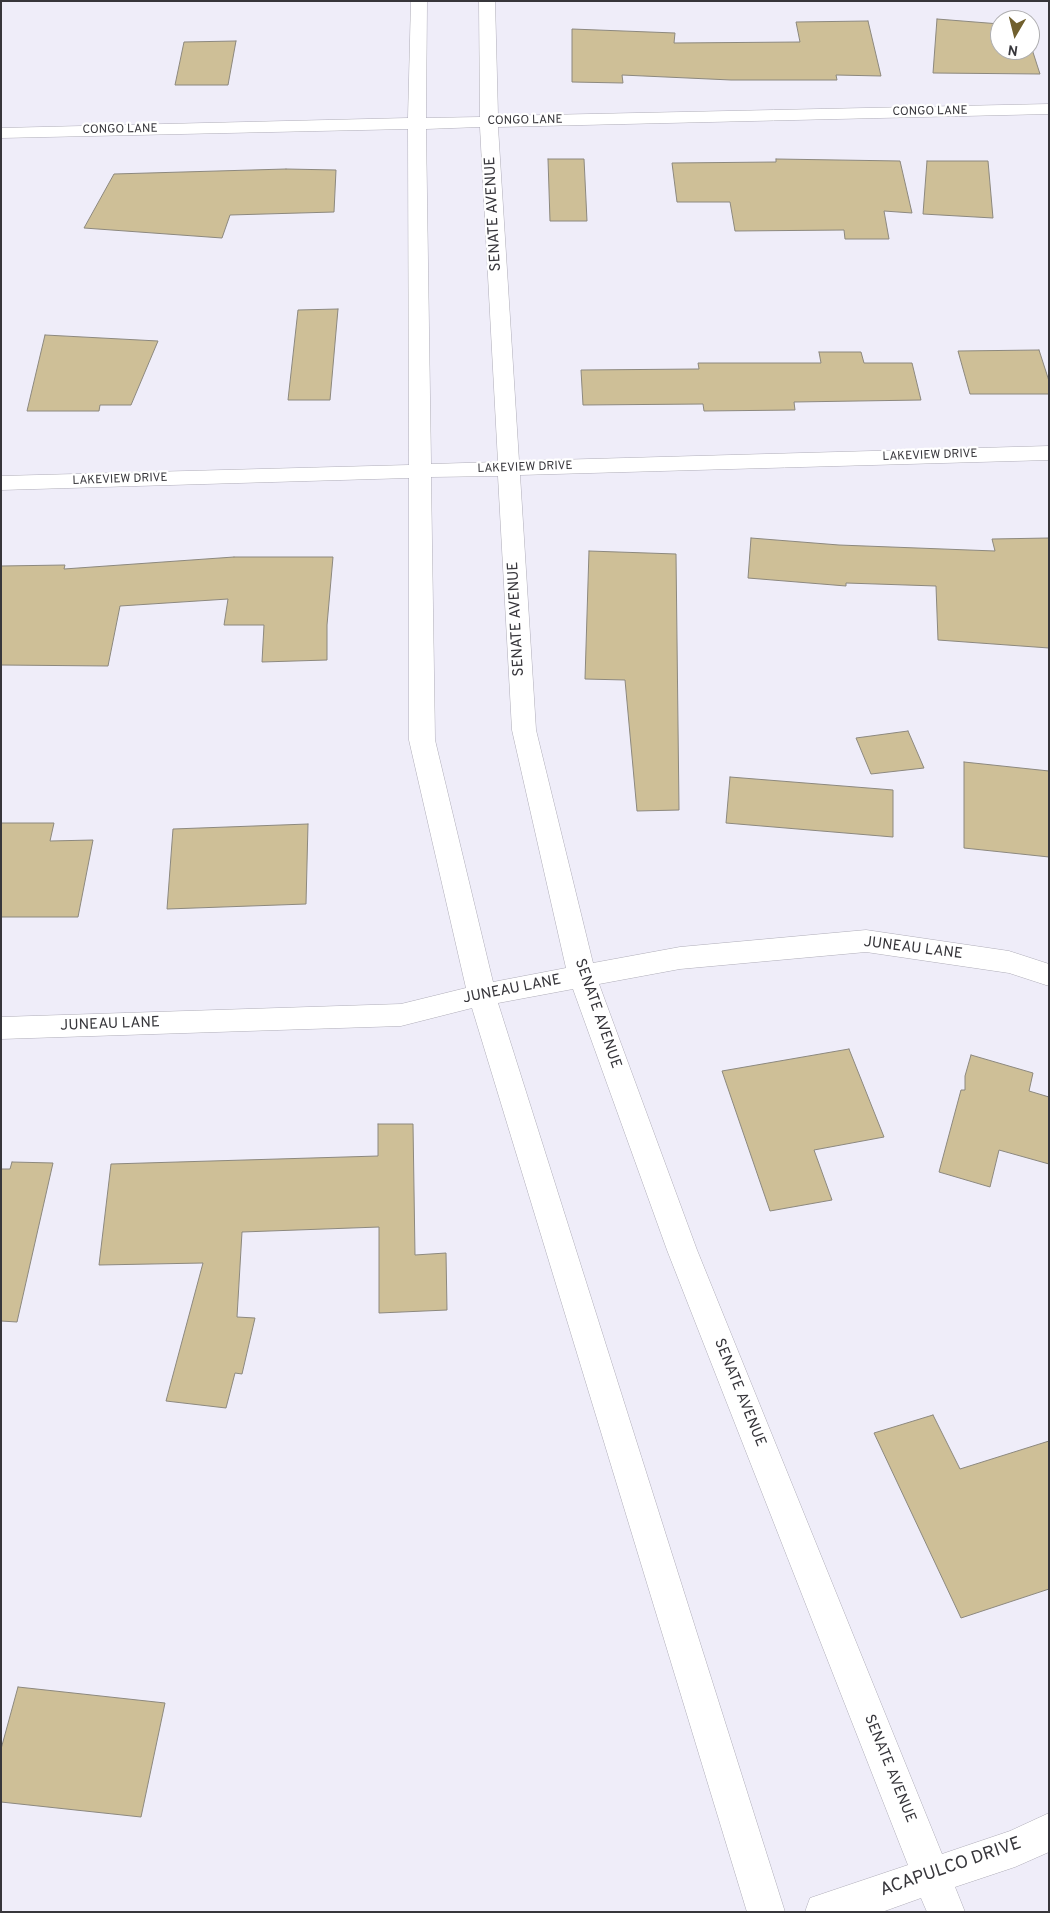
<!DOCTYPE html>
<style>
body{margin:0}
#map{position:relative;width:1050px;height:1913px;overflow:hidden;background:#efedf9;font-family:Overpass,sans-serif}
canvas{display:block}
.frame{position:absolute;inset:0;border:2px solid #37363b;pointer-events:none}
.north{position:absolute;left:990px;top:10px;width:50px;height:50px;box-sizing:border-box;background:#fff;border:1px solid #afafb1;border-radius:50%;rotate:188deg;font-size:14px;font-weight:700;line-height:20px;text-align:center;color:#37363b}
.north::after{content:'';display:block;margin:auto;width:18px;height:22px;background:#71602e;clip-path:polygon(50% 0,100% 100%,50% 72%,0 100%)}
</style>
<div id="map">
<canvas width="1050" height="1913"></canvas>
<div class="frame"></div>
<div class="north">N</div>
</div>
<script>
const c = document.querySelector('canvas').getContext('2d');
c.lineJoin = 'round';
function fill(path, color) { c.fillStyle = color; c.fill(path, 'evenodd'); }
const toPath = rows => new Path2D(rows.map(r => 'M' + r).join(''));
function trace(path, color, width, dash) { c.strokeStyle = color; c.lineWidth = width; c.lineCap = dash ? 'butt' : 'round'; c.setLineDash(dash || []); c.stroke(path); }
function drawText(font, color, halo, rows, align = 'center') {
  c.font = font + ' Overpass,sans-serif'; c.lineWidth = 4.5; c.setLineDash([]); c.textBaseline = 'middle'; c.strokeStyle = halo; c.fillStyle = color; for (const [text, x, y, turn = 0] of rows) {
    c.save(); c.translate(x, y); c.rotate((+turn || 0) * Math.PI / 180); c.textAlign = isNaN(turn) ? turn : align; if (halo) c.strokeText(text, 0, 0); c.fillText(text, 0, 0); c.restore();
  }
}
const building = toPath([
 [937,19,1000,24,1000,50,1030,50,1030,43,1040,74,933,73,937,19],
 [868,21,881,76,836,75,837,80,731,80,622,75,623,83,572,82,572,29,675,33,674,43,800,42,796,22,868,21],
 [236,41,228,85,175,85,184,42,236,41],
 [548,159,584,159,587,221,550,221,548,159],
 [776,159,900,161,912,213,884,211,889,239,845,239,844,230,735,231,730,202,677,202,672,163,776,162,776,159],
 [927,161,988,161,993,218,923,214,927,161],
 [286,169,336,170,334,212,230,215,222,238,84,228,114,174,286,169],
 [338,309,330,400,288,400,298,310,338,309],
 [45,335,158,341,131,405,100,405,99,411,27,411,45,335],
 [1039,350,1049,381,1049,394,970,394,958,351,1039,350],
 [819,352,861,352,864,363,912,363,921,400,794,402,795,410,704,411,703,404,583,405,581,370,699,369,698,363,821,363,819,352],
 [751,538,839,545,995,551,992,539,1049,538,1049,648,938,640,936,586,846,583,846,586,748,578,751,538],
 [589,551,676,554,679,810,637,811,625,680,585,679,589,551],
 [234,557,333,557,327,625,327,660,262,662,264,625,224,625,228,599,120,606,108,666,1,665,1,566,65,565,64,569,234,557],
 [908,731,924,768,871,774,856,738,908,731],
 [964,762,1049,771,1049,857,964,848,964,762],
 [730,777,893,790,893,837,726,823,730,777],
 [1,823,54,823,50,841,93,840,78,917,1,917,1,823],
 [308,824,306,904,167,909,173,829,308,824],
 [849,1049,884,1137,814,1150,832,1200,770,1211,722,1071,849,1049],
 [971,1055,1033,1073,1029,1091,1049,1097,1049,1164,999,1150,990,1187,939,1172,961,1090,965,1090,965,1076,971,1055],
 [378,1124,413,1124,415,1255,446,1253,447,1310,379,1313,379,1227,242,1232,237,1317,255,1318,242,1374,235,1373,226,1408,166,1401,203,1263,99,1265,111,1164,378,1156,378,1124],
 [12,1162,53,1163,17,1322,1,1321,1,1169,10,1169,12,1162],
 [933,1415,960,1469,1049,1441,1049,1589,961,1618,874,1433,933,1415],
 [18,1687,165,1703,141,1817,1,1802,1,1749,18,1687]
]);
fill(building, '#cebf97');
trace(building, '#8c887e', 1);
const minor = toPath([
 [411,1,427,1,426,118,480,117,479,1,495,1,498,116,1049,104,1049,114,498,127,519,461,1049,446,1049,460,520,475,536,730,593,963,680,947,866,930,1009,951,1049,964,1049,986,1009,973,866,952,680,969,599,984,697,1250,942,1854,1010,1831,1049,1813,1049,1852,1015,1867,955,1887,965,1912,927,1912,921,1898,882,1912,805,1912,810,1898,908,1865,667,1250,573,989,498,1003,785,1912,747,1912,472,1008,401,1026,1,1039,1,1017,401,1004,466,988,409,740,409,478,1,490,1,476,409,465,408,129,1,138,1,128,408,118,411,1],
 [480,127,498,462,431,464,426,129,480,127],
 [498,476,512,730,566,968,493,982,435,740,431,477,498,476]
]);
trace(minor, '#afadb8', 1);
fill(minor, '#fff');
drawText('12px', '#37363b', '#fff', [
 ["CONGO LANE",930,112,-1],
 ["CONGO LANE",525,121,-1],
 ["CONGO LANE",120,130,-1],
 ["LAKEVIEW DRIVE",930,456,-2],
 ["LAKEVIEW DRIVE",525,468,-2],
 ["LAKEVIEW DRIVE",120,480,-2]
]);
drawText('15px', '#37363b', '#fff', [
 ["SENATE AVENUE",494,214,-93],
 ["SENATE AVENUE",517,619,-93],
 ["JUNEAU LANE",913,949,7],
 ["JUNEAU LANE",512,990,-11],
 ["SENATE AVENUE",597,1014,71],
 ["JUNEAU LANE",110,1025,-2],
 ["SENATE AVENUE",739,1393,68],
 ["SENATE AVENUE",889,1769,68]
]);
drawText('18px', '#37363b', '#fff', [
 ["ACAPULCO DRIVE",951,1868,-19]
]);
</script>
